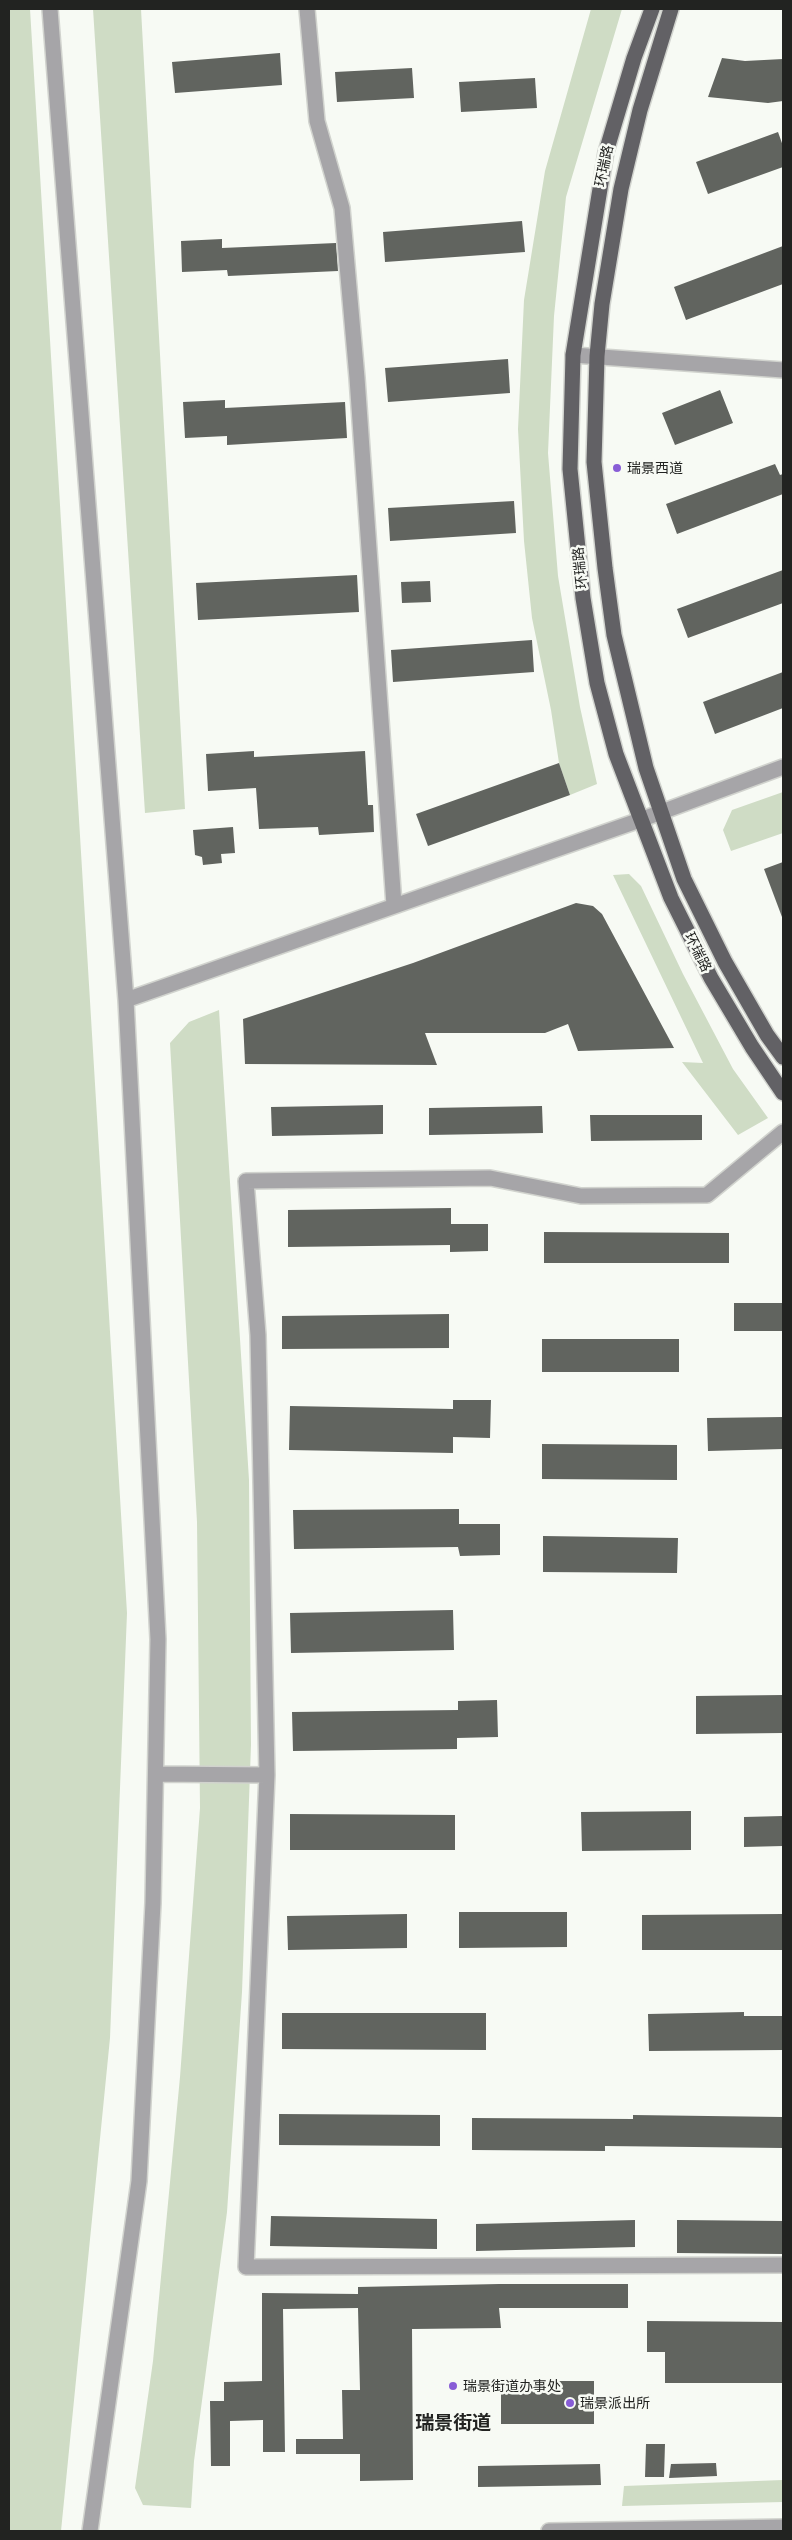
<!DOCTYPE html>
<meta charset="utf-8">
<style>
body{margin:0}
#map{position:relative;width:792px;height:2540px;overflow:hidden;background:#f7faf4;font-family:Ubuntu,sans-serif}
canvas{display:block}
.frame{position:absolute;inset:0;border:10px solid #222321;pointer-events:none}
</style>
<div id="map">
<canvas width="792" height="2540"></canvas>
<div class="frame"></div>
</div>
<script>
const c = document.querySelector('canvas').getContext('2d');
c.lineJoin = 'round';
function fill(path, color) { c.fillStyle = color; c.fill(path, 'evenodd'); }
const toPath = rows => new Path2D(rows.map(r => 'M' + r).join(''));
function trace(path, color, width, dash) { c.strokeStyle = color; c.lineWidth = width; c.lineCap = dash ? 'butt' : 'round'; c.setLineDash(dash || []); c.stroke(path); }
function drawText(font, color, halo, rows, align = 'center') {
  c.font = font + ' Ubuntu,"Noto Sans SC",sans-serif'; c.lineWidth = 5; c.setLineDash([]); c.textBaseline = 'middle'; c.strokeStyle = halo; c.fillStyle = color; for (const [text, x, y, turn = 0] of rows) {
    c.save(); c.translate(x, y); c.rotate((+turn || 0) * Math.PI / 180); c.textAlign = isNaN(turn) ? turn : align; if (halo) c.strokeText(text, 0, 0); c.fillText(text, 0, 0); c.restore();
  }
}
fill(toPath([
 [9,9,30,9,127,1613,110,2038,61,2531,9,2531],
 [93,9,141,9,185,809,145,813],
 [591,9,622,9,566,197,554,316,548,453,558,576,580,707,597,784,570,795,559,763,551,710,532,618,524,541,518,429,524,300,545,171],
 [783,792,783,833,731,851,723,830,732,810],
 [629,874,641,886,683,974,733,1069,768,1118,738,1135,682,1062,703,1063,613,875],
 [219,1010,249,1480,251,1745,242,1992,227,2212,194,2461,191,2508,143,2505,135,2488,153,2361,180,2077,200,1808,197,1522,170,1043,189,1022],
 [783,2480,783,2502,622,2506,624,2486]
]), '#cfdcc5');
fill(toPath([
 [280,53,282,85,175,93,172,62],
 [722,58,745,61,783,59,783,101,768,103,708,97],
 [412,68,414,98,337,102,335,72],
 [535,78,537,108,461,112,459,82],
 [778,132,783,146,783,167,708,194,696,162],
 [522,221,525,252,385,262,383,232],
 [222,239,222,248,336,243,338,271,228,276,227,270,182,272,181,241],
 [783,246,783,284,686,320,674,287],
 [508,359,510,393,388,402,385,368],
 [720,390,733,423,675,445,662,413],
 [225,400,225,408,345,402,347,438,227,445,227,436,185,438,183,402],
 [775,464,780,475,783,474,783,494,677,534,666,504],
 [514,501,516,533,390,541,388,508],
 [783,570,783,603,688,638,677,609],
 [357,575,359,612,198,620,196,583],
 [430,581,431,602,402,603,401,582],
 [532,640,534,672,393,682,391,650],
 [783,672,783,708,715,734,703,702],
 [254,751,254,757,365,751,368,805,373,805,374,832,319,835,318,827,259,829,256,788,208,791,206,754],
 [559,763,570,795,428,846,416,814],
 [233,827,235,853,221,854,222,863,203,865,202,857,195,855,193,830],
 [783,862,783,917,782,917,764,869],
 [576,903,593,906,602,914,674,1048,578,1051,568,1024,545,1033,425,1033,437,1065,245,1064,243,1019,413,963],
 [383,1105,383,1134,272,1136,271,1107],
 [542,1106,543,1133,429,1135,429,1108],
 [590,1115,702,1115,702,1140,591,1141],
 [451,1208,451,1224,488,1224,488,1251,450,1252,450,1245,288,1247,288,1210],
 [544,1232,729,1233,729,1263,544,1263],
 [734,1303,783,1303,783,1331,734,1331],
 [449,1314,449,1348,282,1349,282,1316],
 [542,1339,679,1339,679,1372,542,1372],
 [453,1400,491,1400,490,1438,453,1437,453,1453,289,1450,290,1406,453,1409],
 [783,1417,783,1449,708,1451,707,1418],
 [542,1444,677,1445,677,1480,542,1479],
 [459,1509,459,1524,500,1524,500,1555,460,1556,458,1547,294,1549,293,1510],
 [543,1536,678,1538,677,1573,543,1572],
 [453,1610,454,1650,291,1653,290,1613],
 [783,1695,783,1733,696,1734,696,1696],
 [497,1700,498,1737,457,1738,457,1749,293,1751,292,1712,458,1710,458,1701],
 [691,1811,691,1850,582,1851,581,1812],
 [290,1814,455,1815,455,1850,290,1850],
 [783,1816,783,1846,744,1847,744,1817],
 [459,1912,567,1912,567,1947,459,1948],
 [407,1914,407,1948,288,1950,287,1916],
 [783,1914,783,1950,642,1950,642,1915],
 [744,2012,744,2016,783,2016,783,2050,649,2051,648,2014],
 [282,2013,486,2013,486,2050,282,2049],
 [279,2114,440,2115,440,2146,279,2145],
 [633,2115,783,2117,783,2148,605,2146,605,2151,472,2150,472,2118,633,2119],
 [271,2216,437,2219,437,2249,270,2246],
 [635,2220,635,2247,476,2251,476,2224],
 [677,2220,783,2221,783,2254,677,2253],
 [499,2284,628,2284,628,2308,499,2308,501,2328,412,2329,413,2480,360,2481,360,2454,296,2454,296,2439,343,2439,342,2390,360,2390,358,2308,283,2309,285,2452,263,2452,263,2420,230,2421,230,2466,211,2466,210,2401,224,2401,224,2382,262,2381,262,2293,358,2294,358,2287],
 [647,2321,783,2322,783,2383,665,2383,665,2352,647,2352],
 [501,2381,594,2381,594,2424,501,2424],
 [646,2444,665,2444,664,2477,645,2477],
 [716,2463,717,2476,669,2478,671,2464],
 [600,2464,601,2485,478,2487,478,2466]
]), '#61645f');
const minor = toPath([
 [50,9,126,1000,158,1639,153,1903,139,2181,90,2531],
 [307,9,317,121,342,208,357,378,394,905],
 [573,355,783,370],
 [126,1000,640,820,783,767],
 [783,1132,707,1195,581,1196,490,1178,246,1181,258,1335,267,1775,246,2267,783,2265],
 [156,1774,267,1775],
 [549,2531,783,2527]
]);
const major = toPath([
 [652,9,634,58,606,152,573,355,570,469,583,598,597,683,616,754,671,898,711,978,752,1047,783,1093],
 [671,9,640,110,621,189,602,304,597,356,594,462,605,568,614,635,646,768,684,879,725,962,767,1035,783,1057]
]);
trace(minor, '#d1d3ce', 18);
trace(major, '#d1d3ce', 18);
trace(minor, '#a6a5a8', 15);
trace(major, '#626165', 15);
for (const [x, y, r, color] of [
 [617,468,5,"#885dd6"],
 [453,2386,5,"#885dd6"],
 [570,2403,5,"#885dd6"]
]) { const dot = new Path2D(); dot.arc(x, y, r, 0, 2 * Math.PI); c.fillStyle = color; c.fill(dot); trace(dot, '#f7faf4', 2); }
drawText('14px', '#222321', '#f7faf4', [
 ["环瑞路",604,166,-78],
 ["环瑞路",580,568,-96],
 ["环瑞路",698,952,64]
]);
drawText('14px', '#222321', '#f7faf4', [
 ["瑞景西道",627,468],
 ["瑞景街道办事处",463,2386],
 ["瑞景派出所",580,2403]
], 'left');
drawText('bold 19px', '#222321', '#f7faf4', [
 ["瑞景街道",453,2423]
]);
</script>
